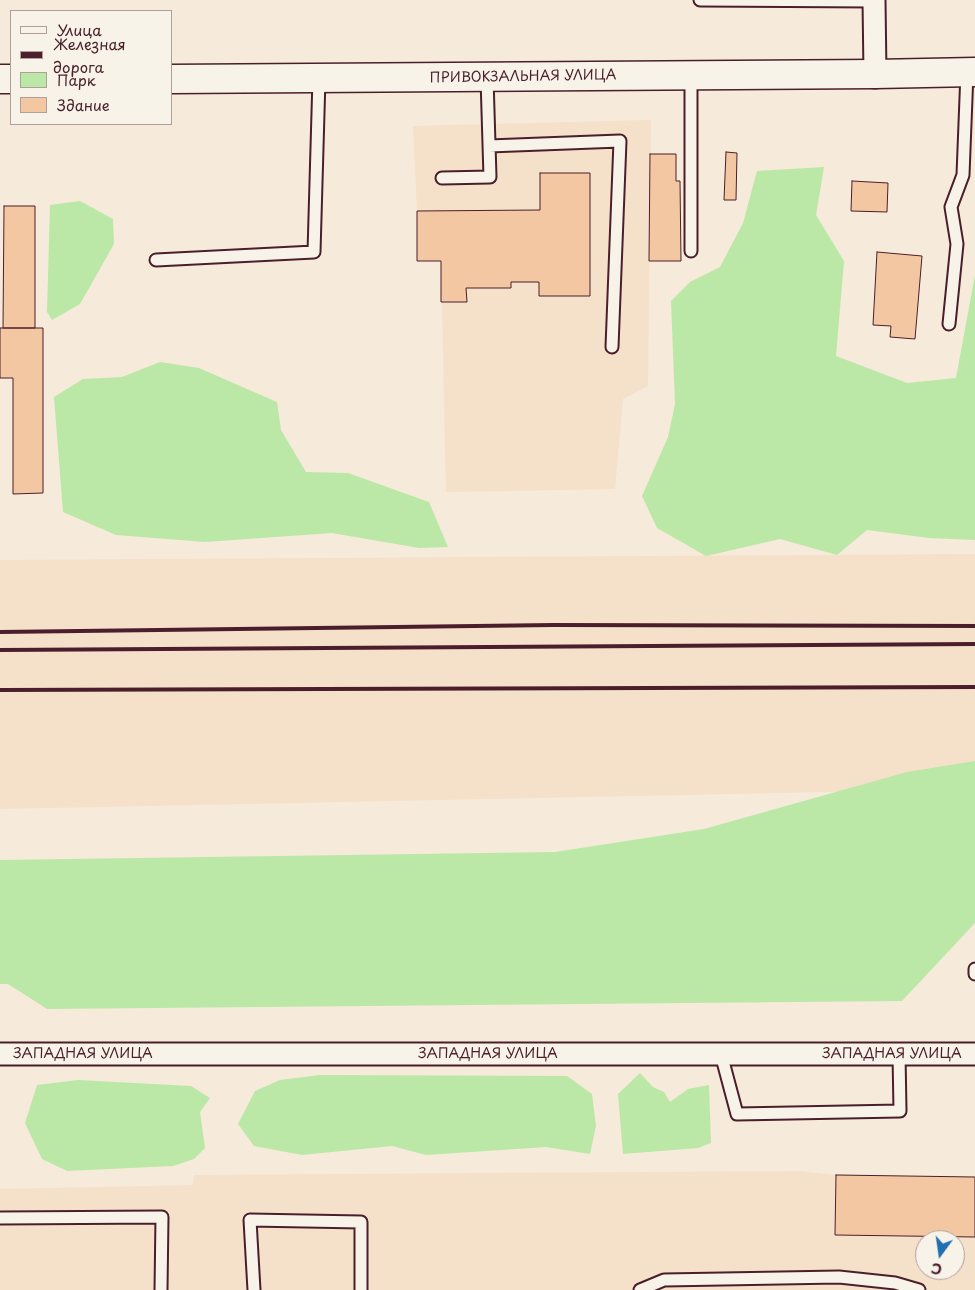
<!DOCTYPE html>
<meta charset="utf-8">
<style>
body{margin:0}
#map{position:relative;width:975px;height:1290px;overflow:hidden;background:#f6eada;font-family:"Playpen Sans",sans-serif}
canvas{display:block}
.legend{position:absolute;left:10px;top:10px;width:162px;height:115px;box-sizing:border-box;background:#f7f3e8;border:1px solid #b29e9c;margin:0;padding:6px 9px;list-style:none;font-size:15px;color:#4a1f2b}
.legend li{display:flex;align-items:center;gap:10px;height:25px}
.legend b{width:25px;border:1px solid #b29e9c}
.north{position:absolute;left:915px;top:1230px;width:50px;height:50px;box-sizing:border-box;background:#f7f3e8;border:1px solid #b29e9c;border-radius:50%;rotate:194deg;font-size:14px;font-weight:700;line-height:20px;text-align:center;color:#4a1f2b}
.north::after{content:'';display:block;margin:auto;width:18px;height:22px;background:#1f6fb2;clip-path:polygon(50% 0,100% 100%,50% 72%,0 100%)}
</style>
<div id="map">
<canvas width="975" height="1290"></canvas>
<ul class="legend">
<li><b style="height:6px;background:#f7f3e8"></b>Улица</li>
<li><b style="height:6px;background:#4a1f2b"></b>Железная дорога</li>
<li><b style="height:14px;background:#bbe8a6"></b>Парк</li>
<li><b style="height:14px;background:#f4c7a3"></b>Здание</li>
</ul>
<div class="north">С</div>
</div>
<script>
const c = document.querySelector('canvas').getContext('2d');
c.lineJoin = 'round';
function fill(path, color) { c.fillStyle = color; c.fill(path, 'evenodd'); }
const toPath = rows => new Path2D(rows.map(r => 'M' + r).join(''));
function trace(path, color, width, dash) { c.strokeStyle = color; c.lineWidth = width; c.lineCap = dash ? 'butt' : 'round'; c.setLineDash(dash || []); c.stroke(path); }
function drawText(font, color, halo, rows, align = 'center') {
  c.font = font + ' "Playpen Sans",sans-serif'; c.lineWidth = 4.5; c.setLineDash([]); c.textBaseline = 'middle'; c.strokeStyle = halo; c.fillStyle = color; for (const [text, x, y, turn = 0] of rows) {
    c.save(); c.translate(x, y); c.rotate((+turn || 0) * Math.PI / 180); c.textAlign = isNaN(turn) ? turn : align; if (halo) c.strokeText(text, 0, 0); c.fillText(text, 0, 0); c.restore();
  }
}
fill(toPath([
 [651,120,648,386,623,399,615,489,446,492,441,261,417,261,417,211,413,126],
 [975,554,975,789,0,809,0,560],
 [799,1171,836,1175,975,1177,975,1290,0,1290,0,1189,193,1185,194,1175],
 [925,1240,955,1240,955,1270,925,1270]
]), '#f5e0ca');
fill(toPath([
 [824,167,816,215,844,261,836,356,907,383,956,378,975,275,975,540,929,538,867,530,837,555,780,539,706,556,657,528,642,496,668,437,675,404,671,301,690,282,720,267,743,223,757,171],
 [80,201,113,219,114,244,80,304,52,320,47,312,50,205],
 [160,362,199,368,277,402,281,430,306,472,348,473,429,502,448,547,419,548,332,533,205,542,116,535,63,512,54,397,83,379,122,377],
 [975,761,975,923,902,1001,47,1009,8,984,0,984,0,860,555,852,704,829,907,772],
 [640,1073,653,1087,664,1092,670,1102,688,1089,709,1085,711,1143,698,1148,623,1154,618,1094],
 [320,1075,567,1076,592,1094,596,1126,590,1154,546,1147,426,1155,392,1146,302,1155,254,1146,238,1124,255,1091,280,1080],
 [78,1080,191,1086,210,1098,200,1112,205,1148,194,1159,173,1166,67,1171,42,1159,25,1123,37,1085]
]), '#bbe8a6');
const building = toPath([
 [726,152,737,153,736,200,724,200,726,152],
 [650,154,676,154,676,181,680,181,681,261,649,261,650,154],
 [540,173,590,173,590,296,539,296,539,282,511,282,511,288,466,288,467,302,441,302,441,261,417,261,417,211,540,210,540,173],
 [852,181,888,183,887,212,851,211,852,181],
 [4,206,35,206,35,328,3,328,4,206],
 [877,252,922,256,915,339,890,337,891,326,873,325,877,252],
 [0,328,43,328,43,493,13,494,13,378,0,378,0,328],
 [836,1175,975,1177,975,1237,835,1235,836,1175]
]);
fill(building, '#f4c7a3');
trace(building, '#4a1f2b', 1);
const service = toPath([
 [700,0,874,1],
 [691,75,691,251],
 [489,146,620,141,612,347],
 [442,178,490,177,487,78],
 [156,260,314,252,319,78],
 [949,324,957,244,951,207,963,175,967,72],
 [975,969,975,974],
 [721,1054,737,1114,900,1111,899,1054],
 [0,1218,162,1217,161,1290],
 [254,1290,250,1220,361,1222,361,1290],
 [640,1290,664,1280,839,1277,895,1283,919,1290]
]);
const minor = toPath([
 [874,0,875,74],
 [0,1054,975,1054]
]);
const tertiary = toPath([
 [875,74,975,72]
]);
const secondary = toPath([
 [0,79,11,79],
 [171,79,875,74]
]);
trace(service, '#4a1f2b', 15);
trace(minor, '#4a1f2b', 25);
trace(tertiary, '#4a1f2b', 31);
trace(secondary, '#4a1f2b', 31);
trace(service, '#f7f3e8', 11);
trace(minor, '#f7f3e8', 21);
trace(tertiary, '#f7f3e8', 28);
trace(secondary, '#f7f3e8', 28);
trace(toPath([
 [0,632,554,625,975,626],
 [0,650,975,644],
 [0,690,975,687]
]), '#4a1f2b', 4);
drawText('14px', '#4a1f2b', '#f7f3e8', [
 ["ПРИВОКЗАЛЬНАЯ УЛИЦА",523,77,-1],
 ["ЗАПАДНАЯ УЛИЦА",83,1054],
 ["ЗАПАДНАЯ УЛИЦА",488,1054],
 ["ЗАПАДНАЯ УЛИЦА",892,1054]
]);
</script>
